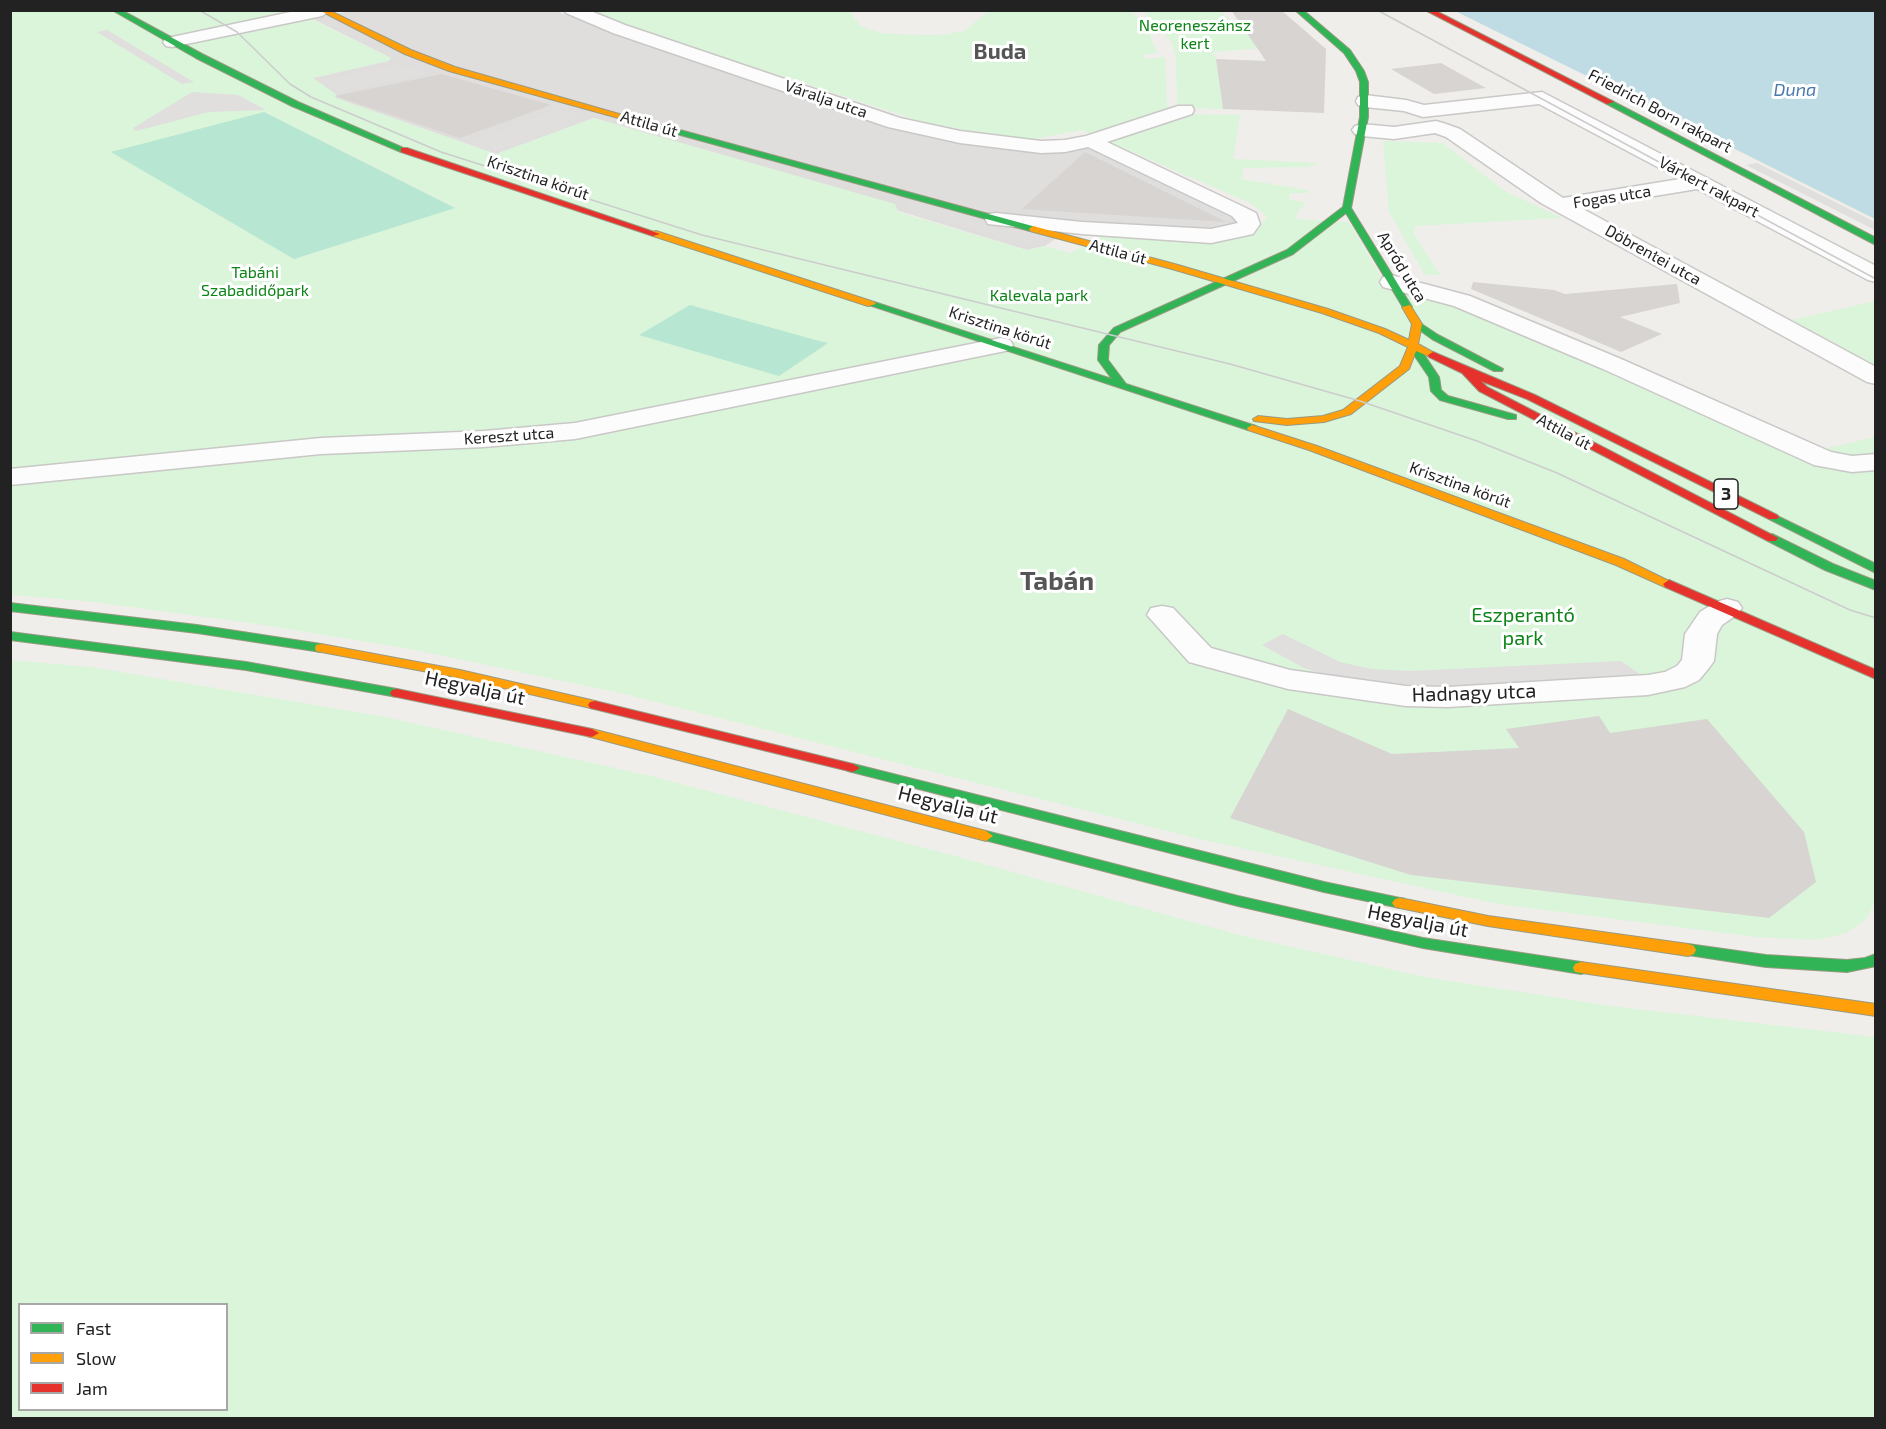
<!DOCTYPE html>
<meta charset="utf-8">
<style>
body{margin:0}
#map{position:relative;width:1886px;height:1429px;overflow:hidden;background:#f0eeeb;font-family:"Exo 2",sans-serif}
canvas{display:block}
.frame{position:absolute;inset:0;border:12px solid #222;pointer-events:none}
.legend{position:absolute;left:18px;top:1303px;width:210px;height:108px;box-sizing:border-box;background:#fff;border:2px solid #a7a7a7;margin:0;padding:8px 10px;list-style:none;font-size:18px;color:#222}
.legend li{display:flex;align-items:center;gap:12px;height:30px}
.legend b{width:30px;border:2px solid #a7a7a7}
</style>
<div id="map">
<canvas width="1886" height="1429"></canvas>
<div class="frame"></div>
<ul class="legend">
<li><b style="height:8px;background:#30b455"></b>Fast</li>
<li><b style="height:8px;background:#ff9f0a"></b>Slow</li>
<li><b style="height:8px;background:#e5322d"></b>Jam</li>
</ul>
</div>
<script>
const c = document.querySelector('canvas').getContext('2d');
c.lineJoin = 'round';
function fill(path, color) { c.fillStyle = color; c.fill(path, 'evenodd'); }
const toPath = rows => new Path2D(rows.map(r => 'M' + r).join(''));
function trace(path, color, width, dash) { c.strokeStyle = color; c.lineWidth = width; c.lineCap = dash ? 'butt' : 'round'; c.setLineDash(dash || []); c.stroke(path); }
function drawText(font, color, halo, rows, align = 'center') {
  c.font = font + ' "Exo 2",sans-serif'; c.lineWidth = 6; c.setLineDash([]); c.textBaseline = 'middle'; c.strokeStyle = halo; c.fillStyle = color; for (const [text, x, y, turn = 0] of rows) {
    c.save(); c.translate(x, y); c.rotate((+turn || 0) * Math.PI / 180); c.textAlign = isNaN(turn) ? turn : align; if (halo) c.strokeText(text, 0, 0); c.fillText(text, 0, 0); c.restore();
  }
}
fill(toPath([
 [354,10,555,11,903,129,1093,147,1238,215,1234,225,1220,231,1080,222,1045,246,1027,250,594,118,496,154,335,98,312,78,388,61,391,58,313,19]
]), '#dfdedc');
fill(toPath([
 [10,11,295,11,391,58,388,61,313,78,336,94,336,98,496,154,594,118,895,204,898,212,1026,250,1045,246,1071,253,1104,234,1224,238,1255,233,1267,216,1250,203,1081,130,1029,140,941,128,629,26,590,11,855,11,852,14,860,26,882,33,914,35,943,35,964,31,989,11,1131,11,1147,27,1157,53,1142,55,1146,59,1165,57,1167,106,1188,114,1240,115,1233,159,1320,163,1306,167,1244,168,1241,179,1308,190,1308,193,1290,193,1289,200,1306,202,1298,212,1296,219,1349,222,1389,291,1454,306,1797,455,1875,437,1875,902,1866,919,1847,933,1817,940,1756,937,1498,904,1199,839,620,693,410,649,250,623,85,601,11,595],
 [1143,11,1220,11,1262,48,1213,52,1216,59,1223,109,1186,108,1177,104,1176,57,1171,41],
 [1383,141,1443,143,1505,191,1562,218,1415,226,1414,234,1440,275,1425,275,1389,212],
 [1875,301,1875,365,1792,320],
 [10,660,91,667,381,716,651,776,959,857,1239,935,1430,978,1612,1006,1875,1037,1875,1418,11,1418],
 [20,1304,226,1304,226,1410,20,1410]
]), '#daf5da');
fill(toPath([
 [264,112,455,208,294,259,111,152],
 [690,305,819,341,828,343,779,376,639,335]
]), '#b7e6d2');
fill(toPath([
 [107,30,194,82,182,84,97,32],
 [398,65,432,73,340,92,322,80],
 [192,92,238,95,266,110,209,112,136,131,133,128],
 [558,110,575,115,563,120,573,124,497,152,468,143],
 [1757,163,1875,222,1875,230,1746,165],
 [904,195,1050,234,1031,245,911,213],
 [1283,634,1340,662,1371,669,1410,671,1621,661,1640,674,1411,689,1354,684,1304,668,1262,645]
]), '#e0dfde');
fill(toPath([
 [1455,11,1875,11,1875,219,1737,150]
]), '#bfdbe3');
fill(toPath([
 [1231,10,1281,10,1326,49,1324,113,1223,109,1216,59,1266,61],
 [1441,63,1486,88,1434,94,1391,69],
 [442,74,445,75,551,105,460,138,335,96],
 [1085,152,1226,222,1022,209],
 [1473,282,1554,290,1565,294,1677,284,1680,303,1620,317,1662,334,1621,352,1471,289],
 [1288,709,1392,754,1519,748,1506,729,1599,716,1610,733,1707,719,1804,832,1816,882,1769,918,1411,875,1230,818]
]), '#d7d4d2');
const street = toPath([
 [300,10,330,11,322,16,172,47,166,46,163,42,166,38,172,37,300,10],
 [564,10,588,10,625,25,900,118,960,131,1041,141,1065,140,1086,136,1178,106,1192,106,1194,110,1192,114,1107,142,1246,208,1256,213,1260,224,1253,234,1211,243,1082,234,988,224,985,219,988,214,996,213,1082,222,1211,229,1238,223,1232,216,1088,147,1065,152,1041,153,960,143,888,127,613,33,566,13,564,10],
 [1542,92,1876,266,1876,282,1868,280,1697,189,1581,208,1876,367,1876,384,1867,382,1541,203,1446,137,1435,133,1394,139,1362,136,1355,134,1352,130,1355,126,1362,124,1394,127,1436,121,1443,123,1460,129,1563,198,1680,179,1539,104,1423,117,1404,111,1365,107,1358,105,1356,101,1358,97,1365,95,1406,100,1424,105,1542,92],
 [1391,275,1470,296,1621,359,1831,452,1852,456,1876,454,1876,470,1852,472,1814,465,1603,369,1454,306,1383,287,1380,282,1383,277,1391,275],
 [1001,338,1010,340,1013,345,1010,350,575,439,484,447,321,454,10,485,10,469,321,438,484,431,575,423,1001,338],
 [1727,599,1738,602,1742,608,1738,614,1722,625,1717,634,1714,661,1709,668,1699,680,1685,687,1648,695,1448,707,1406,706,1288,689,1189,662,1147,615,1151,608,1162,606,1173,608,1211,648,1290,670,1406,686,1448,687,1648,675,1665,672,1677,666,1682,660,1685,634,1700,612,1716,602,1727,599]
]);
const fast = toPath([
 [112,10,121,10,202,54,298,102,408,150,401,152,292,106,196,58,112,10],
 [1295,10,1303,10,1350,50,1364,71,1368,82,1368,117,1351,208,1412,307,1404,309,1346,213,1293,254,1120,332,1109,345,1108,360,1126,384,1256,426,1256,430,1248,430,866,304,874,302,1112,379,1098,360,1099,345,1114,328,1287,250,1343,207,1360,117,1360,82,1356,71,1344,53,1295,10],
 [1610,100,1876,238,1876,245,1607,104,1606,102,1610,100],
 [636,118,1036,227,1037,229,1030,231,633,122,633,118,636,118],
 [1417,321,1438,335,1503,369,1502,371,1494,371,1432,339,1414,326,1414,322,1417,321],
 [1413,343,1417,344,1439,377,1441,390,1448,396,1516,415,1516,419,1508,419,1440,400,1431,391,1429,377,1408,346,1413,343],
 [1773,514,1876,564,1876,573,1769,519,1767,517,1769,515,1773,514],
 [1772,534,1833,564,1876,581,1876,590,1825,570,1768,541,1766,538,1772,534],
 [10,603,197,625,321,644,327,648,321,652,197,633,10,611,10,603],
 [10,632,246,662,397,689,404,693,397,697,246,670,10,640,10,632],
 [853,764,1324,882,1400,898,1405,899,1408,903,1405,907,1400,908,1324,892,848,771,846,768,853,764],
 [986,831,1238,896,1423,938,1581,962,1587,964,1589,968,1587,972,1581,974,1423,948,1238,906,981,839,979,836,986,831],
 [1688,944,1766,955,1847,960,1865,958,1876,954,1876,966,1847,972,1766,967,1682,954,1680,950,1682,946,1688,944]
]);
const slow = toPath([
 [319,10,328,10,411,50,455,67,640,120,633,122,449,71,405,54,319,10],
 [1033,226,1178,265,1328,309,1385,329,1409,340,1412,324,1402,307,1410,305,1422,324,1418,344,1438,355,1433,358,1416,351,1409,369,1351,414,1324,422,1287,425,1254,421,1253,419,1258,416,1287,419,1323,416,1343,410,1400,366,1408,347,1379,333,1322,313,1172,269,1030,231,1029,229,1033,226],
 [656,231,874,302,876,304,868,306,653,236,653,232,656,231],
 [1252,425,1317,446,1624,559,1675,584,1669,588,1665,587,1616,565,1309,450,1248,430,1247,428,1252,425],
 [321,644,460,670,595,701,602,705,595,709,460,678,316,651,315,648,316,645,321,644],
 [592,729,986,831,993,836,986,841,587,736,585,733,587,730,592,729],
 [1400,898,1488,916,1688,944,1694,946,1696,950,1694,954,1688,956,1488,926,1395,907,1392,903,1395,899,1400,898],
 [1581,962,1876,1004,1876,1016,1575,972,1573,968,1575,964,1581,962]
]);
const jam = toPath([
 [1425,10,1434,10,1614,102,1607,104,1425,10],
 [401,148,407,148,660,234,653,236,401,152,401,148],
 [1433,352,1535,395,1777,515,1779,517,1777,519,1769,519,1527,399,1481,381,1487,387,1778,538,1776,541,1768,541,1479,391,1462,373,1429,357,1428,355,1433,352],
 [1669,580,1876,670,1876,679,1665,587,1663,584,1669,580],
 [397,689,592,729,599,733,592,737,392,696,390,693,392,690,397,689],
 [595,701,853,764,860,768,853,772,590,708,588,705,590,702,595,701]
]);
trace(street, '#c9c8c7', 3);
trace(fast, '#999a82', 2);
trace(slow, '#999a82', 2);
trace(jam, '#999a82', 2);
fill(street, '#fdfcfc');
fill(fast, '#30b455');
fill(slow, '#ff9f0a');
fill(jam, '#e5322d');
trace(toPath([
 [199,10,237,32,290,84,311,97,441,152,702,235,1230,364,1360,401,1477,441,1557,473,1850,610,1876,618],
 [1377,10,1876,279]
]), '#ccc', 1.5);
drawText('16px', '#0c8416', '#fff', [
 ["Neoreneszánsz",1195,26],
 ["kert",1195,44],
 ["Tabáni",255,273],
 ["Szabadidőpark",255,291],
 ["Kalevala park",1039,296]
]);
drawText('16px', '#222', '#fff', [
 ["Váralja utca",826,99,19],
 ["Friedrich Born rakpart",1660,111,28],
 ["Attila út",649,124,16],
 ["Krisztina körút",538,178,19],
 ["Várkert rakpart",1709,187,28],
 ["Fogas utca",1612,197,-9],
 ["Attila út",1118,252,15],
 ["Döbrentei utca",1653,255,29],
 ["Apród utca",1402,267,59],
 ["Krisztina körút",1000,328,18],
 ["Attila út",1564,432,28],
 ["Kereszt utca",509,436,-4],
 ["Krisztina körút",1460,485,20]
]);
drawText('italic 18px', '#4a7aab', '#fff', [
 ["Duna",1795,90]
]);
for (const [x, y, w] of [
 [1726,494,24]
]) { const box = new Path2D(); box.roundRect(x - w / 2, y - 15, w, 30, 4.5); c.fillStyle = '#fff'; c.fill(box); trace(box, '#222', 1.5); }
drawText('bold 18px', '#222', null, [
 ["3",1726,494]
]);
drawText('20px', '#0c8416', '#fff', [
 ["Eszperantó",1523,615],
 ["park",1523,638]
]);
drawText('20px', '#222', '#fff', [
 ["Hegyalja út",475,688,12],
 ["Hadnagy utca",1474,693,-2],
 ["Hegyalja út",948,805,14],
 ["Hegyalja út",1418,921,11]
]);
drawText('bold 22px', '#555', '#fff', [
 ["Buda",1000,52]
]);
drawText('bold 26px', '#555', '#fff', [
 ["Tabán",1057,581]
]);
</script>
